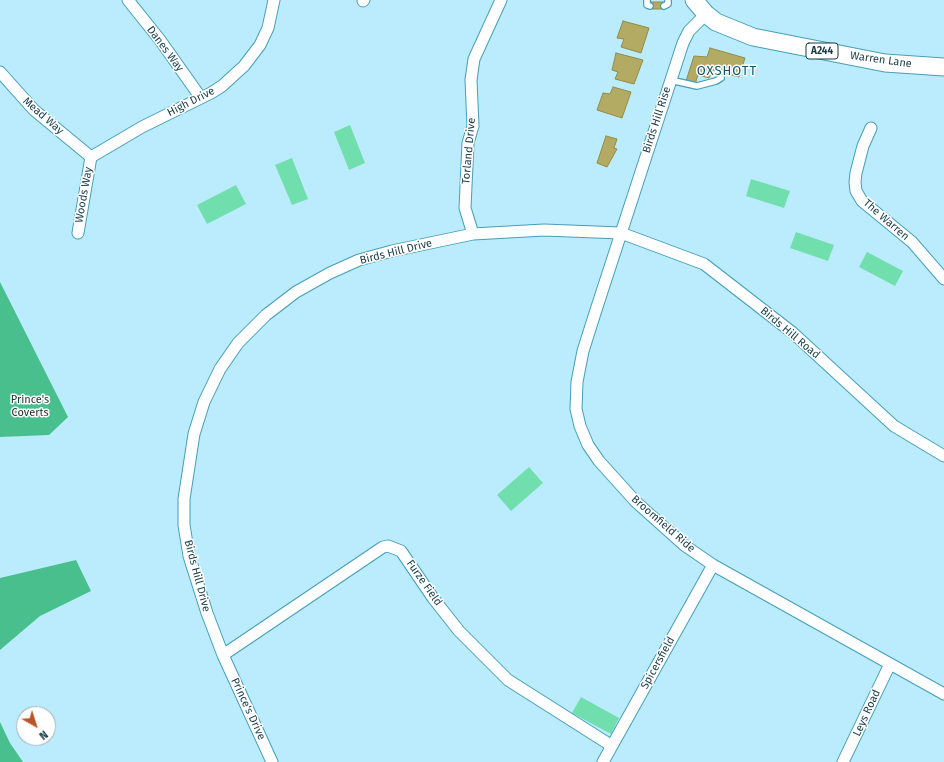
<!DOCTYPE html>
<style>
body{margin:0}
#map{position:relative;width:944px;height:762px;overflow:hidden;background:#bbecfe;font-family:"Fira Sans",sans-serif}
canvas{display:block}
.north{position:absolute;left:16px;top:706px;width:40px;height:40px;box-sizing:border-box;background:#fff;border:1px solid #a2b1b6;border-radius:50%;rotate:141deg;font-size:11px;font-weight:700;line-height:16px;text-align:center;color:#173b48}
.north::after{content:'';display:block;margin:auto;width:14px;height:18px;background:#ba5427;clip-path:polygon(50% 0,100% 100%,50% 72%,0 100%)}
</style>
<div id="map">
<canvas width="944" height="762"></canvas>
<div class="north">N</div>
</div>
<script>
const ctx = document.querySelector('canvas').getContext('2d');
ctx.lineJoin = 'round';
function fill(path, color) {
  ctx.fillStyle = color;
  ctx.fill(path, 'evenodd');
}
function poly(rows) {
  const path = new Path2D();
  for (const r of rows) {
    path.moveTo(r[0], r[1]);
    for (let i = 2; i < r.length; i += 2) path.lineTo(r[i], r[i + 1]);
  }
  return path;
}
function strokePath(path, color, width, dash) {
  ctx.strokeStyle = color;
  ctx.lineWidth = width;
  ctx.lineCap = dash ? 'butt' : 'round';
  ctx.setLineDash(dash || []);
  ctx.stroke(path);
}
function label(font, color, halo, rows, align = 'center') {
  ctx.font = font + ' "Fira Sans",sans-serif';
  ctx.lineWidth = 3;
  ctx.setLineDash([]);
  ctx.textBaseline = 'middle';
  ctx.strokeStyle = halo;
  ctx.fillStyle = color;
  for (const [text, x, y, turn = 0] of rows) {
    ctx.save();
    ctx.translate(x, y);
    ctx.rotate((+turn || 0) * Math.PI / 180);
    ctx.textAlign = isNaN(turn) ? turn : align;
    if (halo) ctx.strokeText(text, 0, 0);
    ctx.fillText(text, 0, 0);
    ctx.restore();
  }
}
const green = poly([
 [350,125,365,163,349,170,334,132],
 [292,158,308,199,292,205,275,165],
 [751,179,790,191,784,208,746,196],
 [236,185,246,204,207,224,197,205],
 [796,232,834,245,828,261,790,248],
 [867,252,903,271,895,286,859,267],
 [529,467,543,483,511,511,497,495],
 [581,697,619,718,611,734,572,713]
]);
const forest = poly([
 [0,282,68,417,49,435,0,437],
 [76,560,91,591,40,616,0,650,0,578],
 [0,722,10,743,23,762,0,762]
]);
const building = poly([
 [650,2,664,2,664,9,650,9,650,2],
 [623,21,649,28,641,53,621,47,624,39,617,38,623,21],
 [710,48,745,58,739,77,713,70,709,78,698,75,695,84,686,81,694,56,707,57,710,48],
 [616,53,643,60,634,84,615,79,618,72,612,70,616,53],
 [613,87,631,92,622,118,597,110,603,93,610,94,613,87],
 [606,136,617,139,614,148,617,149,607,167,597,163,606,136]
]);
const lane = poly([
 [647,0,647,5,650,6],
 [664,6,668,4,668,0],
 [670,80,697,86,716,81,721,78]
]);
const street = poly([
 [128,0,160,40,201,98],
 [363,1,364,0],
 [706,14,689,31,683,43,596,310,583,351,577,382,576,409,580,426,588,445,599,461,636,502,684,545,713,565,944,694],
 [0,72,34,110,91,157],
 [871,128,863,146,856,173,855,182,856,191,862,201,912,242,944,279],
 [91,157,142,127,211,93,222,86,244,66,260,45,268,28,274,0],
 [78,233,91,157],
 [473,234,465,208,468,143,473,126,471,80,474,59,501,0],
 [223,655,383,547,388,546,401,551,433,598,459,631,508,680,612,746],
 [272,762,223,655,207,613,189,556,184,525,184,499,194,434,204,402,220,369,238,343,266,315,296,292,330,273,359,260,392,251,473,234,544,230,621,233,704,264,793,333,894,426,944,456],
 [603,762,713,565],
 [843,762,890,664]
]);
const primary = poly([
 [694,0,706,14,716,22,753,37,885,63,944,67]
]);
const shields = [
 [822,51,32]
];
const shieldNames = [
 ["A244",822,51]
];
const streetNames = [
 ["Danes Way",165,49,53],
 ["Warren Lane",881,60,8],
 ["High Drive",191,102,-27],
 ["Mead Way",43,116,41],
 ["Birds Hill Rise",657,120,-72],
 ["Torland Drive",469,151,-85],
 ["Woods Way",84,195,-80],
 ["The Warren",886,220,41],
 ["Birds Hill Drive",396,252,-14],
 ["Birds Hill Road",790,333,40],
 ["Broomfield Ride",663,524,41],
 ["Birds Hill Drive",197,576,75],
 ["Furze Field",424,583,55],
 ["Spicersfield",658,663,-61],
 ["Prince's Drive",248,709,65],
 ["Leys Road",867,713,-65]
];
const parkNames = [
 ["Prince's",30,400],
 ["Coverts",30,413]
];
const quarterNames = [
 ["OXSHOTT",727,71]
];
fill(green, '#71dfad');
fill(forest, '#4abf8e');
fill(building, '#b3aa63');
strokePath(building, '#948b44', 1);
strokePath(lane, '#459eba', 8);
strokePath(street, '#459eba', 13);
strokePath(primary, '#459eba', 19);
strokePath(lane, '#fff', 5.5);
strokePath(street, '#fff', 11);
strokePath(primary, '#fff', 17);
for (const [x, y, w] of shields) {
  const box = new Path2D();
  box.roundRect(x - w / 2, y - 8, w, 16, 3);
  ctx.fillStyle = '#fff';
  ctx.fill(box);
  strokePath(box, '#173b48', 1);
}
label('bold 10px', '#173b48', null, shieldNames);
label('11px', '#173b48', '#fff', streetNames);
label('11px', '#183125', '#fff', parkNames);
ctx.letterSpacing = '1px';
label('13px', '#0a566b', '#fff', quarterNames);
ctx.letterSpacing = '0px';
</script>
